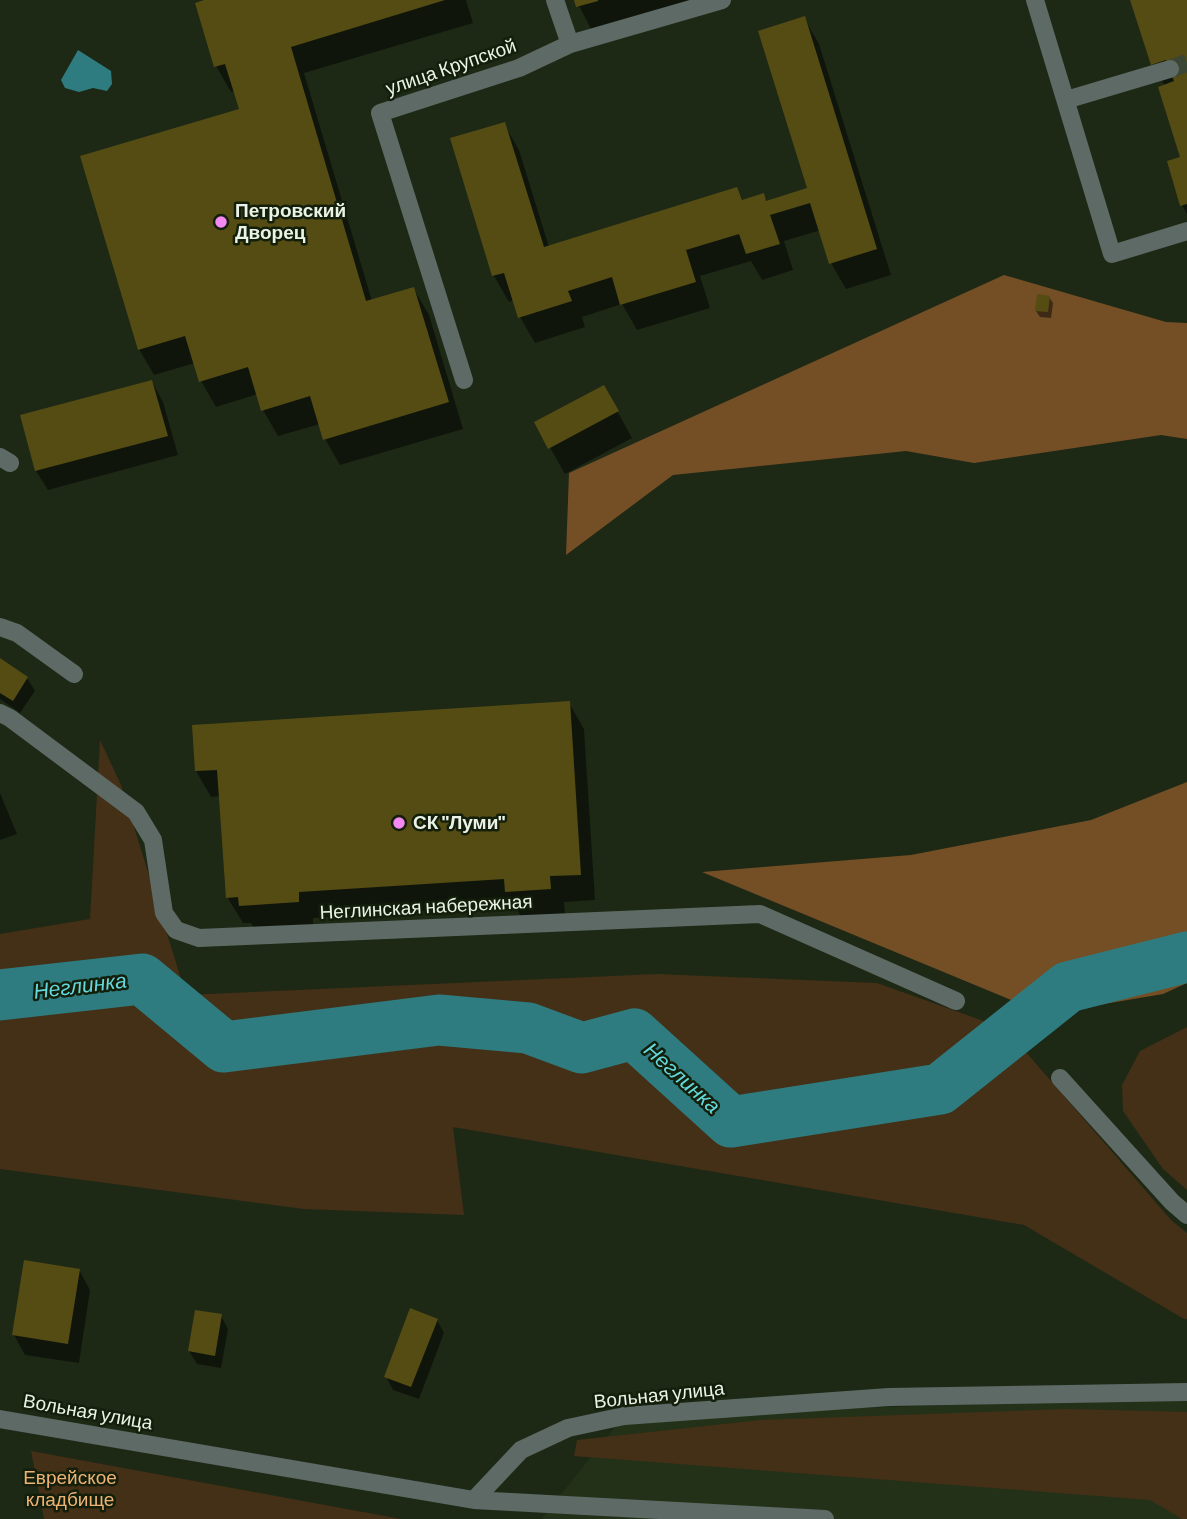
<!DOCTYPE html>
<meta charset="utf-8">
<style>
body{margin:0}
canvas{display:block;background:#1d2815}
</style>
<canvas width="1187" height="1519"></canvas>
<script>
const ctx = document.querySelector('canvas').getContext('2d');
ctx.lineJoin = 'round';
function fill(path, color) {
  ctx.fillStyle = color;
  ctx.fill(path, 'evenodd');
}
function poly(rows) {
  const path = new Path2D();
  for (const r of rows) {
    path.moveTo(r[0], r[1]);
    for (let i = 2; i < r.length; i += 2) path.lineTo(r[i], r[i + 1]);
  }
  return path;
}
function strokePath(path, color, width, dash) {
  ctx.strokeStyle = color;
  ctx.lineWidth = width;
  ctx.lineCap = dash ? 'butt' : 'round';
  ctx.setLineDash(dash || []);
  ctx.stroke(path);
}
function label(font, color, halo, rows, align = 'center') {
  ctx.font = font + ' Barlow,sans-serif';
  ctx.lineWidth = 5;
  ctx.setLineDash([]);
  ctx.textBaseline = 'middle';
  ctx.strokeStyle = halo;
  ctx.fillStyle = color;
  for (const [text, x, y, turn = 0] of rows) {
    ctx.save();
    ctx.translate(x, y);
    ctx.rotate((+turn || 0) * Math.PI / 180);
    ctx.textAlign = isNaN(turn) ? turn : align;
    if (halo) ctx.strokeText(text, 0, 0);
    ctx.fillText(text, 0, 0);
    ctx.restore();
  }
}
const built = poly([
 [1187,1397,1187,1519,541,1519,624,1416]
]);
const green = poly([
 [100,740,121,785,186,995,657,974,877,983,1006,1029,1171,1220,1187,1233,1187,1319,1184,1319,1024,1225,453,1127,464,1215,304,1209,0,1169,0,934,90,919],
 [1187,1027,1187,1190,1163,1169,1123,1111,1122,1085,1140,1051],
 [1067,1409,1187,1412,1187,1519,1182,1519,1150,1500,574,1456,577,1440,760,1420],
 [31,1451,401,1519,44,1519]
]);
const forest = poly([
 [1004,275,1166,322,1187,323,1187,439,1161,435,974,463,906,451,673,475,566,555,569,473],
 [1187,782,1187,983,1163,994,1045,1014,702,872,911,855,1091,820]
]);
const water = poly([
 [78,50,111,71,112,84,107,91,93,88,79,92,65,88,61,80]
]);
const shadow = poly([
 [210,0,466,0,473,23,304,73,372,301,414,289,429,315,463,429,340,465,325,439,320,424,278,436,263,410,258,394,216,407,201,381,195,363,154,375,139,349,241,110,235,91,231,92,216,66],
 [576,0,692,0,593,33],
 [1132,0,1187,0,1187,214,1182,205,1182,158,1165,86,1152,64],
 [804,18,819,44,891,275,846,289,831,263,821,230,784,241,793,270,762,280,751,261,700,276,710,308,637,330,622,304,582,317,585,327,535,343,520,317,514,300,509,302,494,276,452,140,504,124,519,150,549,247,736,189,743,201,763,195,767,202,809,189],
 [1049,297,1053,303,1051,318,1040,317,1036,311],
 [152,382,163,402,178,455,48,490,36,471],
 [604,387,632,438,565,474,536,423],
 [0,660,27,678,35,691,20,713,0,699],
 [569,703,584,729,595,900,564,902,565,915,522,918,514,905,313,918,313,928,256,932,251,923,243,923,227,897,221,796,211,797,196,771],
 [0,793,17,834,0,840],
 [79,1270,90,1290,79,1363,25,1355,14,1335],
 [221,1316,228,1329,221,1368,197,1364,189,1351],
 [437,1320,444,1333,419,1399,393,1390,386,1376]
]);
const river = poly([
 [0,995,142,979,224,1047,439,1020,528,1028,582,1048,634,1034,731,1122,940,1089,1068,987,1187,957]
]);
const building = poly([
 [204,0,445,0,291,47,366,301,414,287,449,402,323,440,310,396,261,411,248,367,199,382,185,336,138,350,80,156,239,109,225,64,214,67,195,3],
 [574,0,598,0,598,1,576,7],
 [1130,0,1187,0,1187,204,1180,206,1167,161,1180,157,1158,87,1174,81,1166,60,1151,65],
 [805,16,877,249,829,264,810,203,770,215,780,244,746,254,739,234,686,250,696,282,620,305,612,277,568,291,572,301,518,318,504,273,492,276,450,138,505,122,544,247,737,187,742,200,764,193,766,201,807,188,758,31],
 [1037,294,1050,296,1048,312,1035,311],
 [152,380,168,436,35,471,20,415],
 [604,385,619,411,548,449,534,422],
 [0,658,28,677,13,701,0,693],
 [570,701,581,875,550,876,551,889,505,892,504,879,299,892,299,902,239,906,238,897,226,898,217,770,195,771,192,725],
 [24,1260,80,1269,68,1344,12,1335],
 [410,1308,438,1319,411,1387,384,1377],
 [195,1310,222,1314,215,1356,188,1351]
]);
const minorTunnel = poly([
 [1170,69,1187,63]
]);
const minor = poly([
 [555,0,570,44],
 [1035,0,1112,254,1187,231],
 [1066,100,1170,69],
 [464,380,380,113,519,68,570,44,722,0],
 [0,457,10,463],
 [0,627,17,633,74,674],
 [0,713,10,718,136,812,153,840,164,913,176,930,199,938,760,914,956,1001],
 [1060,1078,1172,1202,1187,1215],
 [0,1419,474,1500,825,1519],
 [474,1500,521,1450,568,1428,624,1416,889,1397,1187,1392]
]);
const markers = [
 [221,222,7,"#f489f1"],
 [399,823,7,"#f489f1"]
];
const streetNames = [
 ["улица Крупской",451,67,-19],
 ["Неглинская набережная",426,907,-3],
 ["Вольная улица",659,1395,-6],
 ["Вольная улица",88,1412,10]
];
const poiNames = [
 ["Петровский",235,211],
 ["Дворец",235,233],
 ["СК \"Луми\"",413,823]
];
const parkNames = [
 ["Еврейское",70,1478],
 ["кладбище",70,1500]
];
const waterNames = [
 ["Неглинка",80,986,-7],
 ["Неглинка",682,1078,42]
];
fill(built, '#233118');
fill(green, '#442f17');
fill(forest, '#744f26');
fill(water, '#2e7c7f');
fill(shadow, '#0007');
strokePath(river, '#2e7c7f', 51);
fill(building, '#554c13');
strokePath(minorTunnel, '#3c4634', 18, [18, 9]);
strokePath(minor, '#5e6a65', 18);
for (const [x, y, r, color] of markers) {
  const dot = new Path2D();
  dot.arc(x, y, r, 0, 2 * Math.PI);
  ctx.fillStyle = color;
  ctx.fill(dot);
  strokePath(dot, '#131e0b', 2.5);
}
label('19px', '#ebf3e6', '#131e0b', streetNames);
label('bold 19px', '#ebf3e6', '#131e0b', poiNames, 'left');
label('19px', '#eeb374', '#131e0b', parkNames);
label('italic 21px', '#64d9dd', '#131e0b', waterNames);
</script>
